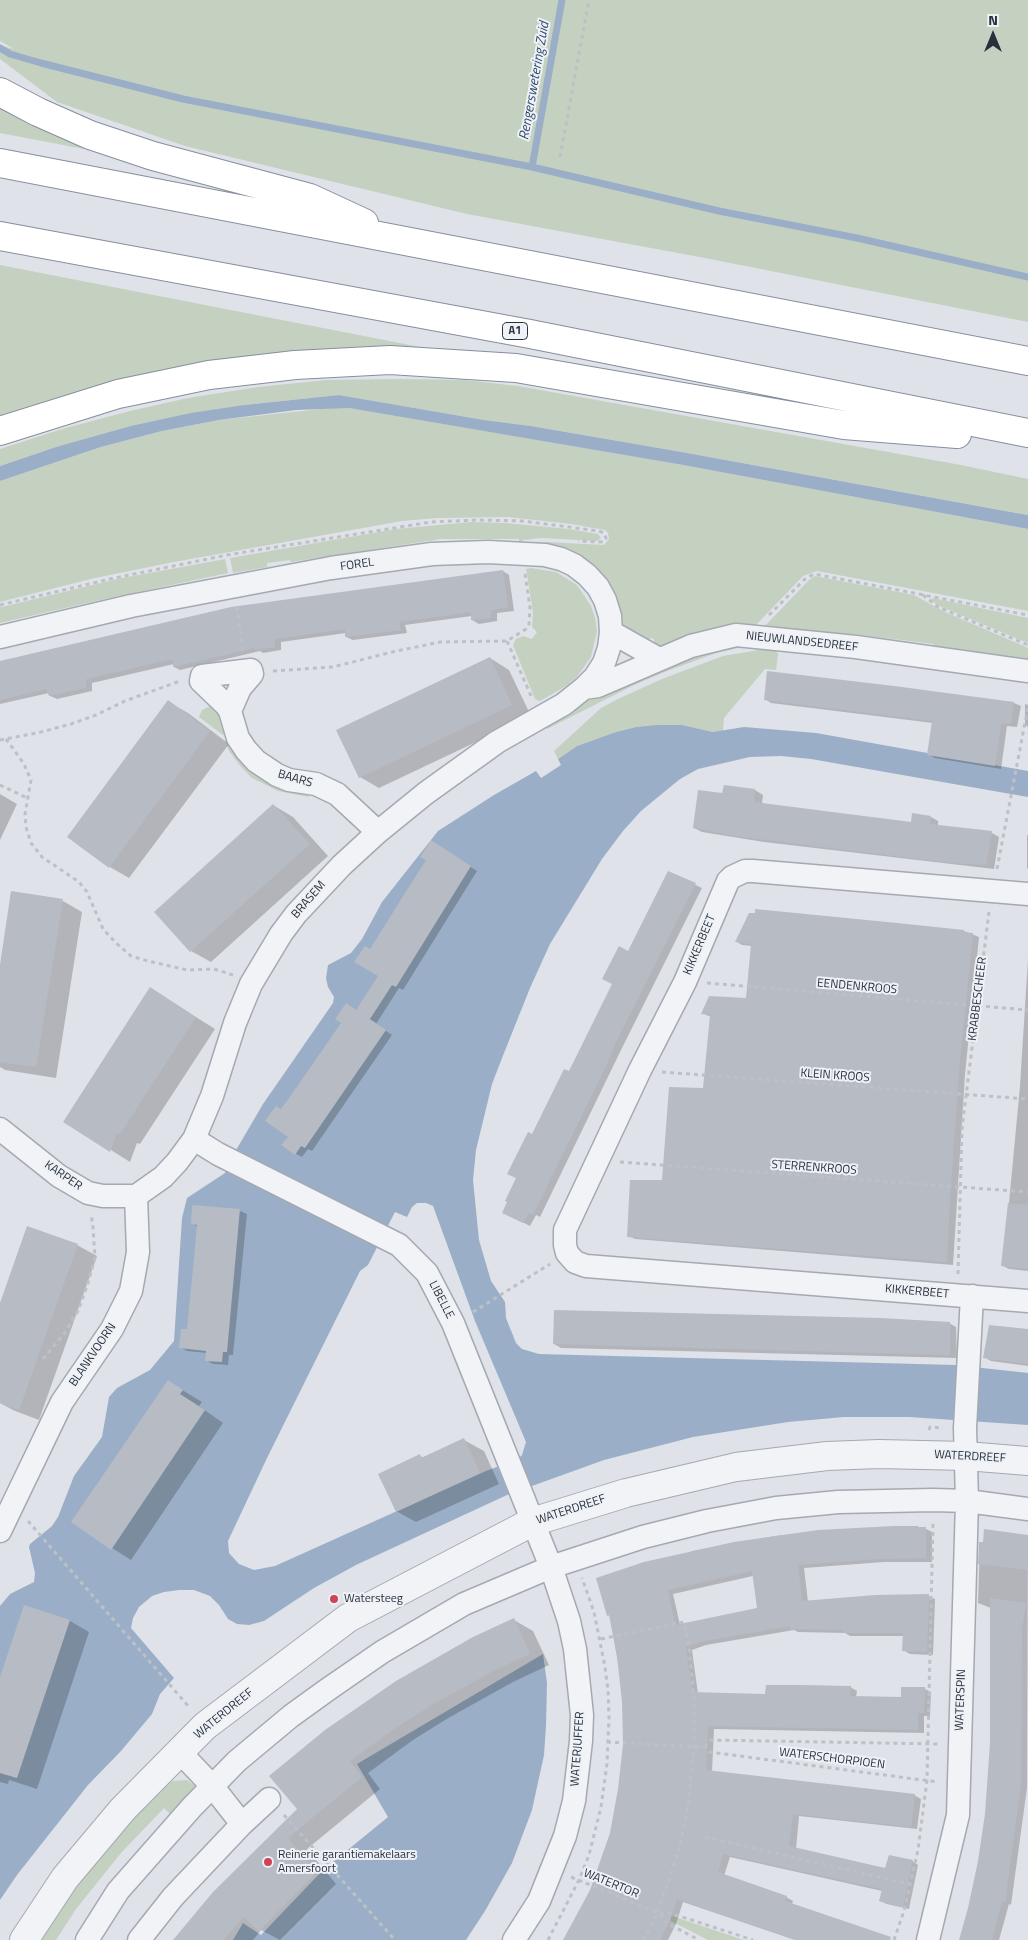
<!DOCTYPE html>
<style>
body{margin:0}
#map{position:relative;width:1028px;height:1940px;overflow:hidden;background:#dfe2e8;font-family:"Titillium Web",sans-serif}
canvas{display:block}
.north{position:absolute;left:968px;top:10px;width:50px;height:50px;-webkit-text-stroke:4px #eef1f5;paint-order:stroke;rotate:0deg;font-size:14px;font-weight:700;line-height:20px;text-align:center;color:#28303e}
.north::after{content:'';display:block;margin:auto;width:18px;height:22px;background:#28303e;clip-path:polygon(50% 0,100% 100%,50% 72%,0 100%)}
</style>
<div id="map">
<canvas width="1028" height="1940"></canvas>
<div class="north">N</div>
</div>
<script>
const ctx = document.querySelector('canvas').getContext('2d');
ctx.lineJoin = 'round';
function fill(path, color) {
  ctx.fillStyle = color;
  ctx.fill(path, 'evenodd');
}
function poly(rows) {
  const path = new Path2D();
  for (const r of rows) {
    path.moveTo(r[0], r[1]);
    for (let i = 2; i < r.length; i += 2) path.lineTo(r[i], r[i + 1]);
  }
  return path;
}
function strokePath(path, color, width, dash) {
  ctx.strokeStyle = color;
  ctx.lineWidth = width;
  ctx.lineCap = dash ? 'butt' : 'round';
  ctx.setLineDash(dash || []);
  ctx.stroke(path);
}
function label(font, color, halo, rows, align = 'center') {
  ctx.font = font + ' "Titillium Web",sans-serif';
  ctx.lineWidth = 4;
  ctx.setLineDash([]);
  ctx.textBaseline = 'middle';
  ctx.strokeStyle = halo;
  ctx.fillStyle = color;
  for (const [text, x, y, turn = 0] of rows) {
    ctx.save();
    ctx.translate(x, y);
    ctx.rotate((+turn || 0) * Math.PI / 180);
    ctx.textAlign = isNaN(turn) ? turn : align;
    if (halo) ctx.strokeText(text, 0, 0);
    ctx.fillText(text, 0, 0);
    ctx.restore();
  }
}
const green = poly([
 [0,0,1028,0,1028,322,705,258,467,214,185,146,57,102,0,59,0,45,14,49,0,41],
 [0,101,84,149,0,133],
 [0,265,451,353,352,354,0,425],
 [400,379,464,380,518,386,961,465,1028,479,1028,515,676,451,531,426,484,420,339,395,244,405,56,447,0,466,0,449,62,429,130,411,188,398,258,387,326,380],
 [330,408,349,408,374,412,683,465,1028,529,1028,611,817,571,803,576,754,627,666,650,656,646,653,638,645,640,624,629,619,622,614,603,528,543,547,542,604,545,609,539,608,533,605,530,571,524,508,517,437,518,402,521,174,562,95,578,0,602,0,481,101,447,162,431,219,420],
 [471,522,505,523,569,529,598,534,601,538,597,541,541,538,523,540,519,545,519,539,441,539,291,562,290,560,267,563,267,567,233,573,230,558,396,529],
 [225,559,228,573,100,600,0,623,0,607,2,607,117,579],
 [531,568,556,572,577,585,591,606,595,618,597,631,591,657,576,678,566,686,540,701,535,699,513,645,516,639,523,636,532,639,537,632,532,627,533,612,526,569],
 [815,576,914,595,945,612,1026,647,1028,649,1028,663,938,651,933,644,853,634,845,639,763,628,810,579],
 [933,598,1028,618,1028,643,937,605,931,600],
 [718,644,746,646,716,653,662,673,634,685,547,729,544,723,631,678],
 [771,648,774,649,778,654,776,670,765,669,724,718,723,731,713,732,682,725,636,727,616,732,577,746,558,759,554,751,601,708,620,698,662,679,723,656],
 [212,705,215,705,229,733,223,735,199,717,202,710],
 [231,738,308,793,309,797,278,791,252,778,242,768,229,751,225,741],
 [187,1780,195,1786,196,1795,175,1819,164,1808,121,1853,76,1909,56,1940,34,1940,73,1884,162,1787,173,1781],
 [672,1916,744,1940,708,1940,669,1920,668,1918]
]);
const water = poly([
 [339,395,484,420,531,426,676,451,1022,514,1028,515,1028,529,683,465,349,408,296,410,219,420,162,431,101,447,0,481,0,466,56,447,131,426,191,413,244,405],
 [658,725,682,725,713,732,744,727,816,733,1028,771,1028,797,811,759,781,756,750,757,698,769,680,779,641,811,623,831,602,859,550,944,530,988,504,1053,492,1084,476,1150,473,1180,479,1240,491,1281,505,1302,506,1318,516,1343,522,1349,539,1354,955,1365,1028,1373,1028,1425,909,1417,844,1417,788,1422,693,1437,604,1460,507,1495,356,1565,314,1588,264,1621,249,1625,237,1624,228,1619,219,1605,210,1596,194,1590,179,1590,164,1592,152,1596,139,1607,133,1618,131,1628,174,1678,160,1694,152,1714,121,1751,88,1785,17,1875,0,1900,0,1606,10,1594,34,1582,35,1573,29,1547,30,1544,52,1526,58,1517,74,1476,102,1437,109,1397,117,1388,150,1370,174,1341,182,1218,187,1198,225,1173,232,1157,263,1104,333,1003,334,997,328,987,326,978,328,965,351,953,362,939,382,902,438,831,494,795,536,771,541,778,561,765,558,759,577,746,616,732,636,727],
 [417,1203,426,1203,433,1206,475,1321,526,1442,522,1455,518,1459,486,1471,275,1566,254,1570,239,1564,229,1553,228,1541,267,1458,360,1271,368,1265,395,1212,407,1217,412,1207],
 [543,1654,547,1683,546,1726,544,1755,532,1810,512,1863,485,1911,466,1940,233,1940,243,1923,261,1935,322,1871,388,1817,357,1764]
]);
const shadow = poly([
 [503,571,509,575,514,611,497,613,497,621,479,624,472,620,472,616,405,625,407,633,353,640,346,637,346,633,281,642,281,650,263,653,260,651,180,670,174,667,174,664,92,683,92,691,57,699,50,696,49,693,0,704,0,662],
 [490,658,509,670,531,716,379,788,360,777],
 [768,672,1014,703,1021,706,1017,727,1007,726,1001,769,935,758,928,754,933,723,771,703,765,699],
 [168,702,188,713,229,744,129,878,110,867,69,837],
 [1025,704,1028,705,1028,727,1025,725],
 [755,790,763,795,762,804,912,823,931,817,938,821,938,826,992,833,999,837,994,869,764,842,702,832,694,828,723,794],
 [0,794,17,804,0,840],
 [273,805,293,817,328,856,211,962,191,951],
 [1027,835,1028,835,1028,869,1027,868],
 [438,846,477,871,403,990,399,988,376,1024,392,1035,312,1151,308,1149,302,1157,296,1154,282,1110,357,1011,379,976,371,950],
 [668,872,702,888,622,1048,540,1217,536,1215,530,1226,510,1216,517,1178,533,1136,569,1073],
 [63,901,82,912,56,1078,5,1070,0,1067,0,969],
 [964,931,979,937,965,1074,953,1265,635,1239,629,1236,663,1181,704,1089,711,1017,702,1013,747,999,752,946,742,945,737,942],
 [1028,959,1028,1271,1009,1269,1003,1266,1020,1086],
 [151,989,215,1029,140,1144,137,1143,130,1162,65,1121],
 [194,1206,240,1211,247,1214,233,1355,229,1355,228,1365,213,1364,206,1360,207,1353,187,1351,180,1347,188,1331,198,1227,192,1223],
 [77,1245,97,1256,39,1420,15,1411,0,1403,0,1307],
 [949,1323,956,1327,957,1358,561,1348,554,1344],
 [1028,1330,1028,1366,991,1361,984,1357],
 [169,1382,202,1402,199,1406,223,1423,131,1560,112,1548],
 [464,1440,484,1451,499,1484,416,1522,396,1511,420,1456,424,1458],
 [847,1529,926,1529,932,1532,932,1562,884,1562,804,1568,808,1602,928,1596,935,1599,933,1655,910,1654,903,1650,904,1636,850,1636,845,1633,798,1632,794,1630,706,1645,692,1650,698,1694,767,1695,850,1687,857,1691,856,1697,902,1698,925,1689,931,1692,930,1716,924,1716,924,1733,714,1729,712,1772,914,1795,921,1799,917,1829,799,1816,796,1849,886,1869,912,1861,918,1865,909,1909,887,1904,880,1901,882,1891,730,1857,724,1876,786,1897,793,1901,792,1904,891,1940,795,1940,683,1902,676,1924,668,1940,565,1940,591,1890,611,1833,617,1802,624,1744,622,1686,610,1616,608,1615,692,1551,775,1536],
 [753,1576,759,1609,680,1625,673,1594],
 [1028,1537,1027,1788,1011,1905,1009,1904,999,1940,960,1940,970,1908,980,1861,989,1790,992,1719,991,1608,978,1603,980,1543],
 [25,1606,70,1621,89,1632,37,1789,9,1780,8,1784,0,1782,0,1683],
 [514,1620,533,1631,549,1665,513,1682,450,1717,413,1740,368,1773,380,1789,307,1849,336,1884,280,1940,261,1930,253,1940,175,1940,299,1809,271,1776]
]);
const stream = poly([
 [0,48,10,54,41,63,183,99,532,167,719,211,857,238,1028,277],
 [532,167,562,0]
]);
const building = poly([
 [503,570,508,607,491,610,491,618,471,620,471,612,399,622,401,630,345,637,345,629,275,639,275,647,255,650,255,648,173,667,173,659,86,679,86,688,49,696,46,689,0,700,0,661,231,607],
 [490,657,512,705,359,778,336,730],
 [767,671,894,686,1014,702,1011,724,1001,723,995,766,927,755,932,721,764,700],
 [168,700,210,731,109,868,67,837],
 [724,785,755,789,754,802,911,822,912,813,931,816,930,824,992,831,986,865,951,863,735,836,693,828,698,790,722,793],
 [273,804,310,844,190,952,154,912],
 [431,840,471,866,396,987,392,985,370,1019,386,1030,305,1148,301,1146,295,1155,281,1145,288,1137,265,1121,276,1106,281,1109,301,1081,341,1023,335,1019,346,1003,356,1010,378,976,354,962,365,946,370,949,417,874,426,860,420,857],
 [668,871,696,883,615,1044,606,1066,533,1215,529,1213,523,1223,502,1213,507,1202,505,1201,516,1178,507,1174,528,1132,532,1134,564,1069,569,1071,612,984,602,979,619,946,628,951],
 [11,891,63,899,36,1067,0,1062,0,965],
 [755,909,897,923,964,930,964,932,973,933,959,1070,950,1198,947,1262,627,1237,630,1180,662,1180,669,1087,703,1088,710,1015,701,1014,709,996,746,998,751,944,735,942,749,913,755,913],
 [150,987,196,1017,120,1134,117,1133,110,1152,63,1122],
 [1008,1203,1028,1205,1028,1269,1001,1266],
 [192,1205,240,1209,227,1352,223,1352,222,1362,205,1361,206,1351,179,1348,181,1329,187,1329,194,1259,197,1225,191,1224],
 [27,1226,78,1244,19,1410,0,1403,0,1303],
 [555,1310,881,1318,950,1322,950,1355,553,1344,554,1311],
 [989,1325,1028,1329,1028,1364,983,1358],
 [168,1380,183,1390,180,1394,205,1410,111,1550,71,1522],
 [464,1438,480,1473,396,1512,378,1474,420,1454,421,1458],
 [894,1526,918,1526,918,1527,926,1527,926,1558,877,1559,798,1565,802,1601,875,1595,929,1594,927,1652,902,1651,903,1633,843,1633,843,1630,790,1629,790,1626,699,1642,686,1647,692,1692,765,1694,766,1685,800,1685,851,1686,850,1696,901,1697,901,1687,925,1687,924,1713,918,1713,918,1730,708,1726,706,1770,915,1794,911,1827,793,1814,789,1846,885,1868,889,1855,913,1860,903,1907,879,1901,882,1889,723,1854,718,1872,787,1896,785,1901,891,1937,890,1940,797,1940,677,1899,670,1921,660,1940,563,1940,590,1890,610,1833,618,1789,623,1744,622,1702,617,1656,609,1615,607,1616,596,1578,644,1562,734,1542,818,1530],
 [752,1571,757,1608,675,1625,668,1590],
 [984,1529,1028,1535,1028,1570,978,1564,979,1542,983,1542],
 [990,1598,1026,1603,1022,1629,1021,1784,1005,1902,1002,1901,992,1940,959,1940,968,1908,978,1861,985,1814,990,1743],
 [24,1605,70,1620,17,1778,0,1773,0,1677],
 [514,1618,530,1654,493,1671,430,1706,394,1729,350,1761,362,1777,288,1838,317,1872,259,1931,244,1917,223,1940,173,1940,213,1892,297,1809,269,1776,325,1730,396,1681,473,1637]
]);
const path = poly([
 [560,157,589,0],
 [923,595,938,607,1028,645],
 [0,605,110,579,227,555,431,522,478,520,523,521,599,531,604,533,606,538,603,542,578,541],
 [237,607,243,650],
 [769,615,805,579,814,574,1028,615],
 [507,641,532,698],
 [273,671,333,667,392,652,440,642,507,641,526,629,529,624,530,607,525,574],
 [6,739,24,764,31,780,25,814,26,827,31,843,42,857,79,882,87,892,103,929,116,943,131,956,148,961,187,970,214,969,233,975],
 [0,740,37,733,71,724,96,715,125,701,180,681],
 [0,785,27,798],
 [997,869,1028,707],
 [707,983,1028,1010],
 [662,1072,1028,1099],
 [620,1162,1028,1192],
 [958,1274,962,1128,989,912],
 [473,1312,550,1264],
 [43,1359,64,1334,78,1311,87,1286,95,1258,93,1227,91,1214],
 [929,1430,930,1427,943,1428],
 [28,1521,189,1707],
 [601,1639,684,1622,689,1646,694,1699,694,1746,688,1807,678,1854,657,1912,644,1940],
 [607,1742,705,1747,709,1752,938,1782],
 [705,1747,710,1740,939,1744],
 [284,1815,395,1940],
 [705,1837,909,1884],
 [571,1877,661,1914,667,1912,753,1940],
 [661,1914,663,1921,699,1940],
 [548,1940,579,1880,589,1855,601,1807,607,1764,609,1717,608,1690,605,1667,594,1612,582,1578],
 [894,1940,904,1911,918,1850,927,1780,933,1522]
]);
const minor = poly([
 [611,632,659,659],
 [0,637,131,606,331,568,432,554,488,552,545,555,561,559,574,565,587,575,598,587,605,600,610,616,611,632,609,648,604,663,595,677,584,688,564,704,497,742,426,793,378,832,342,865,296,914,281,934,251,984,235,1023,212,1096,194,1139,177,1162,163,1177,136,1196,103,1196,88,1193,59,1176,0,1129],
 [584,688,598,686,691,646,736,635,856,647,1028,671],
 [230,711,240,688,252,674,251,670,202,676,201,681,226,705,230,711,238,738,246,750,256,761,277,775,289,780,316,784,337,794,378,832],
 [1028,894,753,871,745,871,732,877,728,881,685,982,640,1070,565,1230,565,1245,567,1253,575,1262,586,1266,1028,1301],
 [194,1139,218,1154,399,1245,427,1273,453,1323,551,1567,569,1621,575,1649,582,1715,581,1741,574,1801,565,1836,539,1901,514,1940],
 [0,1531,62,1402,112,1329,131,1291,138,1252,136,1196],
 [242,1824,269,1799],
 [87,1940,118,1891,192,1807,237,1761,291,1716,327,1690,382,1652,464,1604,551,1567,643,1537,707,1521,776,1508,838,1502,933,1500,967,1501,1028,1509],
 [139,1940,173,1897,242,1824,213,1787,179,1751],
 [928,1940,958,1815,967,1501,965,1428,972,1296]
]);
const tertiary = poly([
 [24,1940,65,1878,123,1809,205,1726,348,1618,532,1522,626,1493,736,1467,827,1456,879,1454,966,1456,1028,1461]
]);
const motorway = poly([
 [0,92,38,112,90,135,153,156,310,198,364,223],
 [0,163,1028,361],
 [0,236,530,334,1028,433],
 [0,431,118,394,209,375,295,365,390,360,516,368,844,425,957,434]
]);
const markers = [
 [334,1599,5,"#cb4556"],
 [268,1862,5,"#cb4556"]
];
const shields = [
 [515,331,25]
];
const shieldNames = [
 ["A1",515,331]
];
const streetNames = [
 ["FOREL",357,565,-8],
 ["NIEUWLANDSEDREEF",802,642,6],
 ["BAARS",295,779,16],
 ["BRASEM",309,900,-49],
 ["KIKKERBEET",700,945,-67],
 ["EENDENKROOS",857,987,5],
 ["KRABBESCHEER",978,999,-83],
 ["KLEIN KROOS",835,1076,4],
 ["STERRENKROOS",814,1168,4],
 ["KARPER",63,1176,34],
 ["KIKKERBEET",917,1292,5],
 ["LIBELLE",441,1300,63],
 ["BLANKVOORN",93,1355,-56],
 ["WATERDREEF",970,1457,3],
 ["WATERDREEF",571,1510,-18],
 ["WATERSPIN",961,1700,-88],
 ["WATERDREEF",224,1714,-39],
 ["WATERJUFFER",578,1749,-86],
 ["WATERSCHORPIOEN",832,1759,7],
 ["WATERTOR",611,1884,22]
];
const poiNames = [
 ["Watersteeg",344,1599],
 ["Reinerie garantiemakelaars",278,1855],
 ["Amersfoort",278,1869]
];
const waterNames = [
 ["Rengerswetering Zuid",535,81,-80]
];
fill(green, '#c4d1c0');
fill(water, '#9aafc7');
fill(shadow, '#0003');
strokePath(stream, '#9aafc7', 7);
fill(building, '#b6bbc4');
strokePath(minor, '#a4a9b2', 25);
strokePath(tertiary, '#a4a9b2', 30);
strokePath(motorway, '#868f9e', 30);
strokePath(path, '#bdc0c6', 3, [4, 4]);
strokePath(minor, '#f1f3f6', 22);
strokePath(tertiary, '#f1f3f6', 28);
strokePath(motorway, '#fff', 28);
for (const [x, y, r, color] of markers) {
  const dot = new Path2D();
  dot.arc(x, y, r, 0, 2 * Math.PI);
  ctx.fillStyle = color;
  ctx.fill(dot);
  strokePath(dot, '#eef1f5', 2);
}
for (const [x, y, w] of shields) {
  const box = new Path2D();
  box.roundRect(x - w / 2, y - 8.5, w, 17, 4);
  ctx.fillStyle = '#eef1f5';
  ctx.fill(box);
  strokePath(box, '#28303e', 1);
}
label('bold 11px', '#28303e', null, shieldNames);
label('12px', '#28303e', '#eef1f5', streetNames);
label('12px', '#28303e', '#eef1f5', poiNames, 'left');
label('italic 14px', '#334d71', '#eef1f5', waterNames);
</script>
